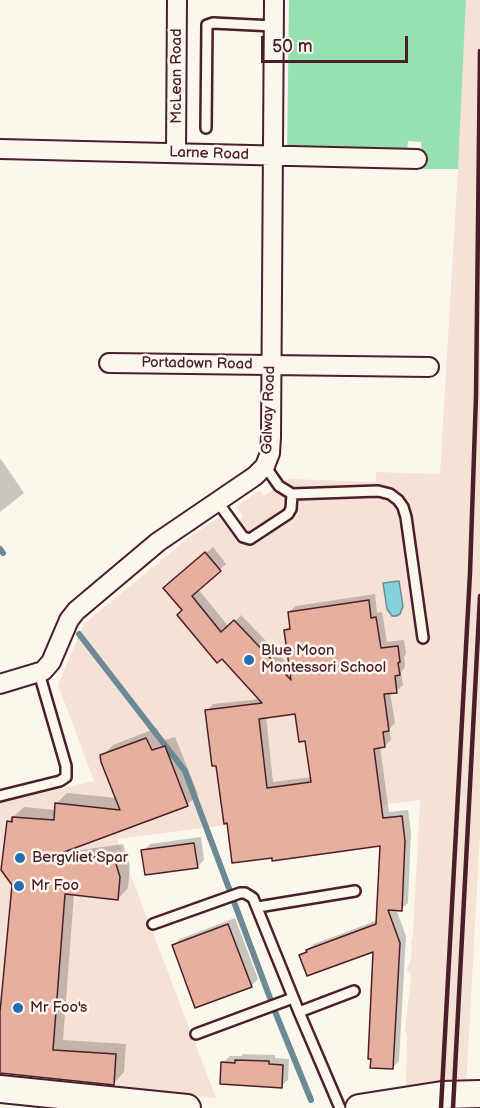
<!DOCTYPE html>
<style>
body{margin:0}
#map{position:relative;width:480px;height:1108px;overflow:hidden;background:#fbf7ec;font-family:"Balsamiq Sans",sans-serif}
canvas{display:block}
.scale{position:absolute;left:261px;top:36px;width:147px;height:27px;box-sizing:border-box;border:3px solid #4a1f2b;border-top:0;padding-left:8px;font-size:18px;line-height:21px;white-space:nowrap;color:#4a1f2b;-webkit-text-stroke:4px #fbf7ec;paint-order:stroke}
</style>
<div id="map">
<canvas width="480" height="1108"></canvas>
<div class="scale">50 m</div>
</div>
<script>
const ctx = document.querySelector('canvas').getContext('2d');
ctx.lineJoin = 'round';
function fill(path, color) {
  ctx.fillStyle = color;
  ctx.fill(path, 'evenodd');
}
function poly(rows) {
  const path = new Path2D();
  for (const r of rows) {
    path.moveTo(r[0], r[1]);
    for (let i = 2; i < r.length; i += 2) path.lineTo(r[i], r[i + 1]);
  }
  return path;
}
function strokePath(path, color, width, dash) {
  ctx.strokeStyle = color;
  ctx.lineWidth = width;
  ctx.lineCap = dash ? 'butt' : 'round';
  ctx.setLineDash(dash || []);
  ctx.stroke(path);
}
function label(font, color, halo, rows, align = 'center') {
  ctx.font = font + ' "Balsamiq Sans",sans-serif';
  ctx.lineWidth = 5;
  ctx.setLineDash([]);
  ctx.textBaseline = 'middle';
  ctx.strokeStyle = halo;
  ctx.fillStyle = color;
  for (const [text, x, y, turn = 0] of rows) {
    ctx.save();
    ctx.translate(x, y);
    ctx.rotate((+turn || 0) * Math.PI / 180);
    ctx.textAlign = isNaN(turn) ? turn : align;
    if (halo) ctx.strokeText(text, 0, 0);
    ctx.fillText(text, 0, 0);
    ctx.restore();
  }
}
const built = poly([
 [466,0,480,0,480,832,465,1108,402,1108,406,1087,407,1035,405,1030,411,976,407,969,411,960,412,947,411,943,413,935,420,800,117,839,216,1098,0,1075,0,803,94,781,58,685,84,624,187,539,219,517,231,532,243,516,236,507,260,490,264,496,288,479,376,482,376,472,440,474,458,169]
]);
const green = poly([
 [289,0,466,0,458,169,423,169,421,142,408,141,407,154,287,154]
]);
const water = poly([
 [399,581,403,606,400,614,396,616,392,616,387,609,383,583,399,581]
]);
const shadow = poly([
 [0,458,24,493,0,512],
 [213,547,226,564,198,589,229,627,241,615,291,667,285,630,291,625,289,612,296,606,375,594,377,613,382,612,387,642,404,640,406,654,404,657,405,667,401,672,403,685,396,691,390,692,395,723,389,729,391,740,384,746,380,747,389,812,408,810,411,832,408,903,401,909,396,909,406,936,399,1061,393,1067,375,950,301,955,314,944,378,920,381,844,228,822,207,711,213,704,260,699,183,610,171,582],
 [296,712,307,739,312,777,273,782,266,716],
 [157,728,162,741,175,737,198,794,187,805,68,849,68,852,123,844,130,866,128,888,118,899,74,894,63,1040,126,1044,124,1072,114,1083,0,1072,0,1027,14,884,8,822,24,807,56,810,56,804,67,793,117,798,102,756,113,745],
 [201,837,204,860,197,867,143,851,150,844],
 [235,918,258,979,251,986,173,946,180,939],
 [243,1054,275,1055,275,1058,289,1059,288,1080,281,1086,223,1063,230,1056,241,1056]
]);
const stream = poly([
 [0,549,3,553],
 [79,634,185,771,276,1014,311,1100]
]);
const building = poly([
 [205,552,221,571,192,596,221,632,234,620,291,680,284,630,290,629,288,612,369,600,371,618,376,617,381,648,398,646,400,662,398,663,400,675,395,676,397,693,384,694,389,731,383,732,385,747,374,749,383,818,402,816,405,841,402,911,388,910,400,943,393,1069,370,1068,371,1059,368,1059,373,952,307,976,299,955,307,952,306,950,376,924,380,846,272,861,272,858,232,863,227,823,224,824,216,766,212,766,205,710,262,703,222,659,217,663,177,615,182,610,163,588,205,552],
 [295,714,299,742,305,741,311,782,267,788,259,719,295,714],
 [146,738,152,750,165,746,188,806,56,855,58,862,113,854,120,877,118,900,65,894,53,1050,116,1054,114,1085,0,1073,0,1012,12,885,1,870,7,821,12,822,12,817,54,820,55,803,120,810,101,762,100,755,146,738],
 [194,843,198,868,145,875,141,850,194,843],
 [228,924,252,987,195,1008,172,945,228,924],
 [235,1060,269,1061,269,1064,283,1065,282,1088,220,1084,221,1062,235,1063,235,1060]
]);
const lane = poly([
 [206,128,207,25,213,23,274,26],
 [265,466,279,486,292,494,378,491,390,494,398,500,403,507,406,517,423,638],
 [217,501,243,537,250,539,288,514,291,509,292,494],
 [0,796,60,781,66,777,66,766,39,673],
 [258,907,355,891],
 [153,924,240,893,245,893,253,898,299,1012,340,1108],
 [299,1012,354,991],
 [196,1034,293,998]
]);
const street = poly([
 [0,149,417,159],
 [176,152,177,0],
 [109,363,429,367],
 [0,684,43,671,51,662,69,620,76,611,158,542,255,476,265,466,270,453,271,437,274,0]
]);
const secondary = poly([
 [0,1089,187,1108],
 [359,1108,442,1095,480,1094]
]);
const rail = poly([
 [441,1108,470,573,476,396,480,51],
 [453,1108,480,596]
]);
const markers = [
 [249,660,6,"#1f6fb2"],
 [20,858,6,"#1f6fb2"],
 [19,886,6,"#1f6fb2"],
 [18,1008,6,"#1f6fb2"]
];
const streetNames = [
 ["McLean Road",177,76,-90],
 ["Larne Road",209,154,2],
 ["Portadown Road",197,364,1],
 ["Galway Road",269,410,-88]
];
const poiNames = [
 ["Blue Moon",261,651],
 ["Montessori School",261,668],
 ["Bergvliet Spar",32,858],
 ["Mr Foo",31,886],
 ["Mr Foo's",30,1008]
];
fill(built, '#f5e1d5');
fill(green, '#97e0af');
fill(water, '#81d2db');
strokePath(water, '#6b8a95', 1.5);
fill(shadow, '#0003');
strokePath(stream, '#6b8a95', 6);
fill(building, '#e7af9e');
strokePath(building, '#4a1f2b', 1.5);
strokePath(lane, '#4a1f2b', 14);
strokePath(street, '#4a1f2b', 22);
strokePath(secondary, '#4a1f2b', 30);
strokePath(lane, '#fbf7ec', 9);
strokePath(street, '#fbf7ec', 18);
strokePath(secondary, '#fbf7ec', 26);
strokePath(rail, '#4a1f2b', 4.5);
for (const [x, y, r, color] of markers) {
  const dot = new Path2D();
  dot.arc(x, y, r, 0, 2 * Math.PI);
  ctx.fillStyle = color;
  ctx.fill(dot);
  strokePath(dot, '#fbf7ec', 2);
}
label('15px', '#4a1f2b', '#fbf7ec', streetNames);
label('15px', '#4a1f2b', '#fbf7ec', poiNames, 'left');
</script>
